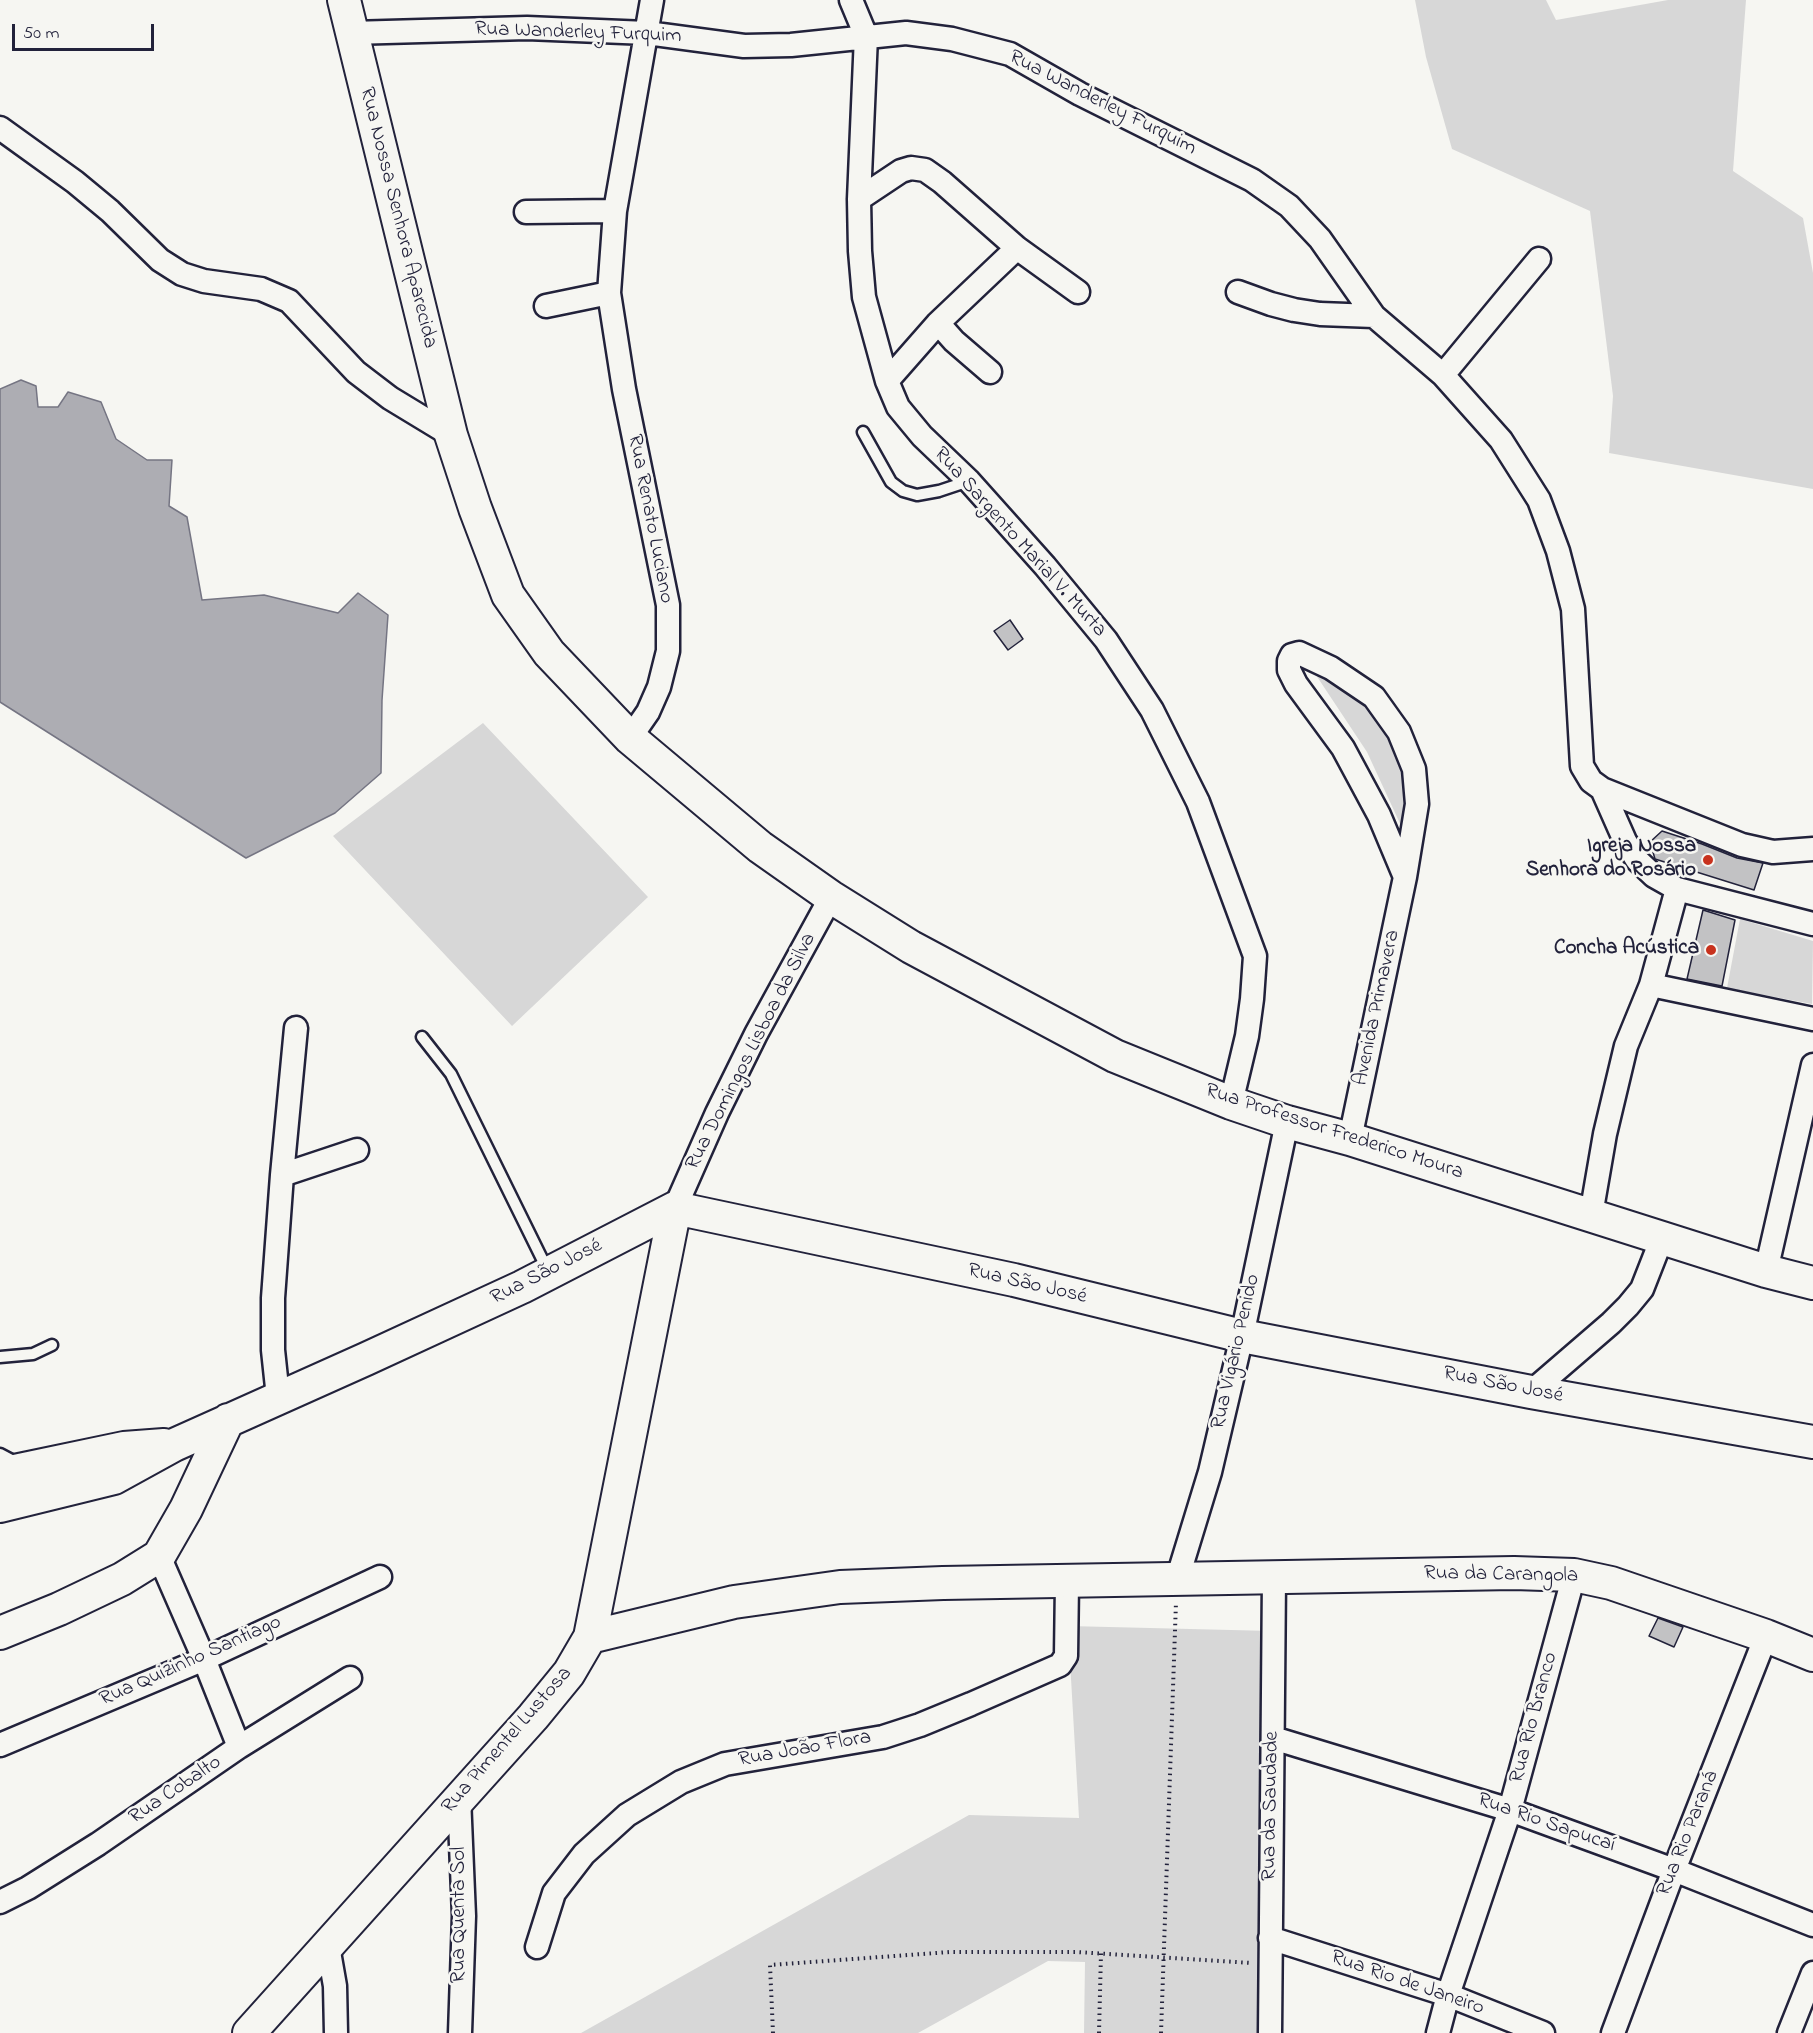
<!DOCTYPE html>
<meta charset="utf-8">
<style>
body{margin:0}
#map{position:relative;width:1813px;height:2033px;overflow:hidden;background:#f6f6f2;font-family:"Indie Flower",sans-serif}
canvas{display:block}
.scale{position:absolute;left:12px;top:24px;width:142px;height:27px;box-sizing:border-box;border:3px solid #22223b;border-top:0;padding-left:8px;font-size:18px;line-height:21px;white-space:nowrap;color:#22223b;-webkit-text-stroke:4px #f6f6f2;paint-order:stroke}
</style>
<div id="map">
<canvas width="1813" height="2033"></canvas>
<div class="scale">50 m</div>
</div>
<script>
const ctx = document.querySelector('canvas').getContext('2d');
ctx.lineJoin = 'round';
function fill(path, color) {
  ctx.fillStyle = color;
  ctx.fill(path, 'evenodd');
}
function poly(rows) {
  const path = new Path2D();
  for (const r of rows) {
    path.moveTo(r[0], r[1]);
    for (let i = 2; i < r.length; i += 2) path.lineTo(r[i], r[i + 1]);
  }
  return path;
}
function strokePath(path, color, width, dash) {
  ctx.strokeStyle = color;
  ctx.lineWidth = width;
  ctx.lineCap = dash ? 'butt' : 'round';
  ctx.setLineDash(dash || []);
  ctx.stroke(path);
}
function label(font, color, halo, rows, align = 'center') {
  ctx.font = font + ' "Indie Flower",sans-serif';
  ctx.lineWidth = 5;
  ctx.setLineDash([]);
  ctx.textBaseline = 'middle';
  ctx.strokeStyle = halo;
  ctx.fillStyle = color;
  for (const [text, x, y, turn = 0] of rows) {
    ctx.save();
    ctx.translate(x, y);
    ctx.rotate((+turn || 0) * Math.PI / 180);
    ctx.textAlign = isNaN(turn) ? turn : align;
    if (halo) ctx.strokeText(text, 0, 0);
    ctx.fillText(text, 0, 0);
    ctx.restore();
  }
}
const green = poly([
 [1415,0,1546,0,1556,20,1668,0,1746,0,1733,171,1803,218,1813,273,1813,489,1609,453,1613,396,1590,211,1452,149,1426,57],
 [1308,663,1368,698,1415,778,1403,830,1367,752],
 [483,723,648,897,512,1026,333,836],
 [1740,919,1813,941,1812,1004,1727,988],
 [1068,1626,1272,1631,1264,2033,1084,2033,1085,1962,1048,1961,918,2033,581,2033,969,1815,1079,1818]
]);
const water = poly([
 [21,380,36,386,38,407,58,407,68,392,101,402,116,439,147,460,172,460,169,506,187,517,202,600,264,595,338,613,358,593,388,615,382,700,381,773,335,813,246,858,0,702,0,389,21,380]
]);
const building = poly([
 [1010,620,1023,639,1008,650,994,631,1010,620],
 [1662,831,1702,844,1737,858,1763,863,1754,890,1655,859,1650,842,1662,831],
 [1703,910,1735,920,1722,986,1687,979,1703,910],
 [1658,1618,1683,1627,1674,1647,1649,1636,1658,1618]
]);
const path = poly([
 [773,2033,770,1965,950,1952,1077,1952,1251,1963],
 [1099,2033,1101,1953],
 [1161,2033,1176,1602]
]);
const lane = poly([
 [863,432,891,482,903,491,917,495,939,491,969,481],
 [422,1037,451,1074,548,1271],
 [0,1357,33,1354,52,1345],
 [0,1454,17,1463]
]);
const street = poly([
 [851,0,866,36,859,199,860,251,864,297,887,381,898,407,922,436,969,481,1045,566,1106,640,1152,710,1198,802,1255,956,1252,999,1247,1036,1231,1103],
 [351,33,527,28,647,33,744,46,791,45,906,33,952,39,1010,54,1080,94,1252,180,1289,206,1320,239,1374,316,1443,375,1501,440,1539,500,1558,551,1573,609,1582,766,1591,781,1602,789,1742,845,1773,852,1813,849],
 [0,128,75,182,110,211,160,260,182,274,204,281,261,289,289,301,356,372,390,398,451,435],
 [859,199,901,171,911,168,925,170,942,182,1017,248,1078,292],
 [526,212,615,211],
 [1238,292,1271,304,1294,310,1320,314,1374,316],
 [546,306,609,293],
 [938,323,954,341,990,372],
 [1443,375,1539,259],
 [887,381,938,323,1017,248],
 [630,738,648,712,659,687,668,651,668,605,624,389,609,293,615,211,652,0],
 [1602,789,1625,841,1637,860,1654,876,1677,889,1813,924],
 [1651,985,1813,1019],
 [1350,1139,1405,877,1417,804,1414,769,1399,732,1374,697,1331,668,1299,653,1292,655,1289,661,1289,670,1296,684,1343,748,1379,815,1405,877],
 [282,1175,357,1150],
 [675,1208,717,1113,756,1034,831,897],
 [1591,1215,1605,1134,1626,1046,1651,985,1677,889],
 [1766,1271,1813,1065],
 [1531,1392,1611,1323,1628,1306,1642,1289,1662,1238],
 [278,1397,273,1350,273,1298,282,1175,296,1028],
 [159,1556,204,1659,239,1747],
 [1177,1580,1210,1472,1242,1336,1287,1122],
 [1273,1738,1510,1810,1674,1870,1813,1925],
 [0,1745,204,1659,380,1577],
 [459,1797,464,1916,460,2033],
 [0,1902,28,1888,98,1844,239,1747,350,1678],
 [1270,1938,1448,1995,1543,2033],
 [328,1946,335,1986,336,2033],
 [537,1947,554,1893,584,1854,627,1815,681,1782,725,1764,883,1737,920,1725,971,1704,1060,1665,1066,1656,1067,1582],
 [1270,2033,1274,1578],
 [1438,2033,1448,1995,1510,1810,1574,1575],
 [1613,2033,1674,1870,1766,1636],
 [1789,2033,1813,1973]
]);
const secondary = poly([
 [344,0,451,435,475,508,508,595,549,653,630,738,760,847,831,897,911,947,1115,1056,1231,1103,1287,1122,1350,1139,1766,1271,1813,1283],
 [0,1474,124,1448,164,1445],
 [0,1506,114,1478,174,1445,366,1359,522,1287,675,1208,1014,1280,1242,1336,1531,1392,1813,1442],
 [0,1633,59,1609,122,1579,159,1556,186,1509,228,1420],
 [590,1637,734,1602,840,1587,943,1583,1514,1573,1574,1575,1611,1583,1766,1636,1813,1655],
 [249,2033,533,1717,569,1673,590,1637,675,1208]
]);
const markers = [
 [1708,860,6,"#c8321e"],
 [1711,950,6,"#c8321e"]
];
const streetNames = [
 ["Rua Wanderley Furquim",578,34,2],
 ["Rua Wanderley Furquim",1102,104,27],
 ["Rua Nossa Senhora Aparecida",397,218,76],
 ["Rua Renato Luciano",649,519,79],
 ["Rua Sargento Marial V. Murta",1019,543,48],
 ["Avenida Primavera",1378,1008,-78],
 ["Rua Domingos Lisboa da Silva",752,1052,-63],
 ["Rua Professor Frederico Moura",1334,1133,18],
 ["Rua São José",547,1273,-27],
 ["Rua São José",1027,1285,13],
 ["Rua Vigário Penido",1237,1352,-77],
 ["Rua São José",1503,1386,11],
 ["Rua da Carangola",1501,1576,1],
 ["Rua Quizinho Santiago",191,1662,-24],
 ["Rua Rio Branco",1535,1718,-75],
 ["Rua Pimentel Lustosa",508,1741,-49],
 ["Rua João Flora",805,1750,-10],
 ["Rua Cobalto",176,1791,-34],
 ["Rua da Saudade",1272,1806,-89],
 ["Rua Rio Sapucaí",1546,1824,19],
 ["Rua Rio Paraná",1689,1834,-68],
 ["Rua Quenta Sol",461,1915,-90],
 ["Rua Rio de Janeiro",1407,1984,19]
];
const poiNames = [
 ["Igreja Nossa",1696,848],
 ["Senhora do Rosário",1696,872],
 ["Concha Acústica",1699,950]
];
fill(green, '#d7d7d7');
fill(water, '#adadb3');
strokePath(water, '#757583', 1.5);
fill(building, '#c2c2c4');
strokePath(building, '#22223b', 1.5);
strokePath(lane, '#22223b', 15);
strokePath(street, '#22223b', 27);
strokePath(secondary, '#22223b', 36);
strokePath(path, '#22223b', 4, [1.5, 4.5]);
strokePath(lane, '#f6f6f2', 10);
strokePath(street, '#f6f6f2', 22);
strokePath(secondary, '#f6f6f2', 32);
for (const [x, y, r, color] of markers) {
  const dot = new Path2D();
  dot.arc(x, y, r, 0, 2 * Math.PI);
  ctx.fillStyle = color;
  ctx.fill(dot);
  strokePath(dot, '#f6f6f2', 2);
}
label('21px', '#22223b', '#f6f6f2', streetNames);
label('bold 21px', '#22223b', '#f6f6f2', poiNames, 'right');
</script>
